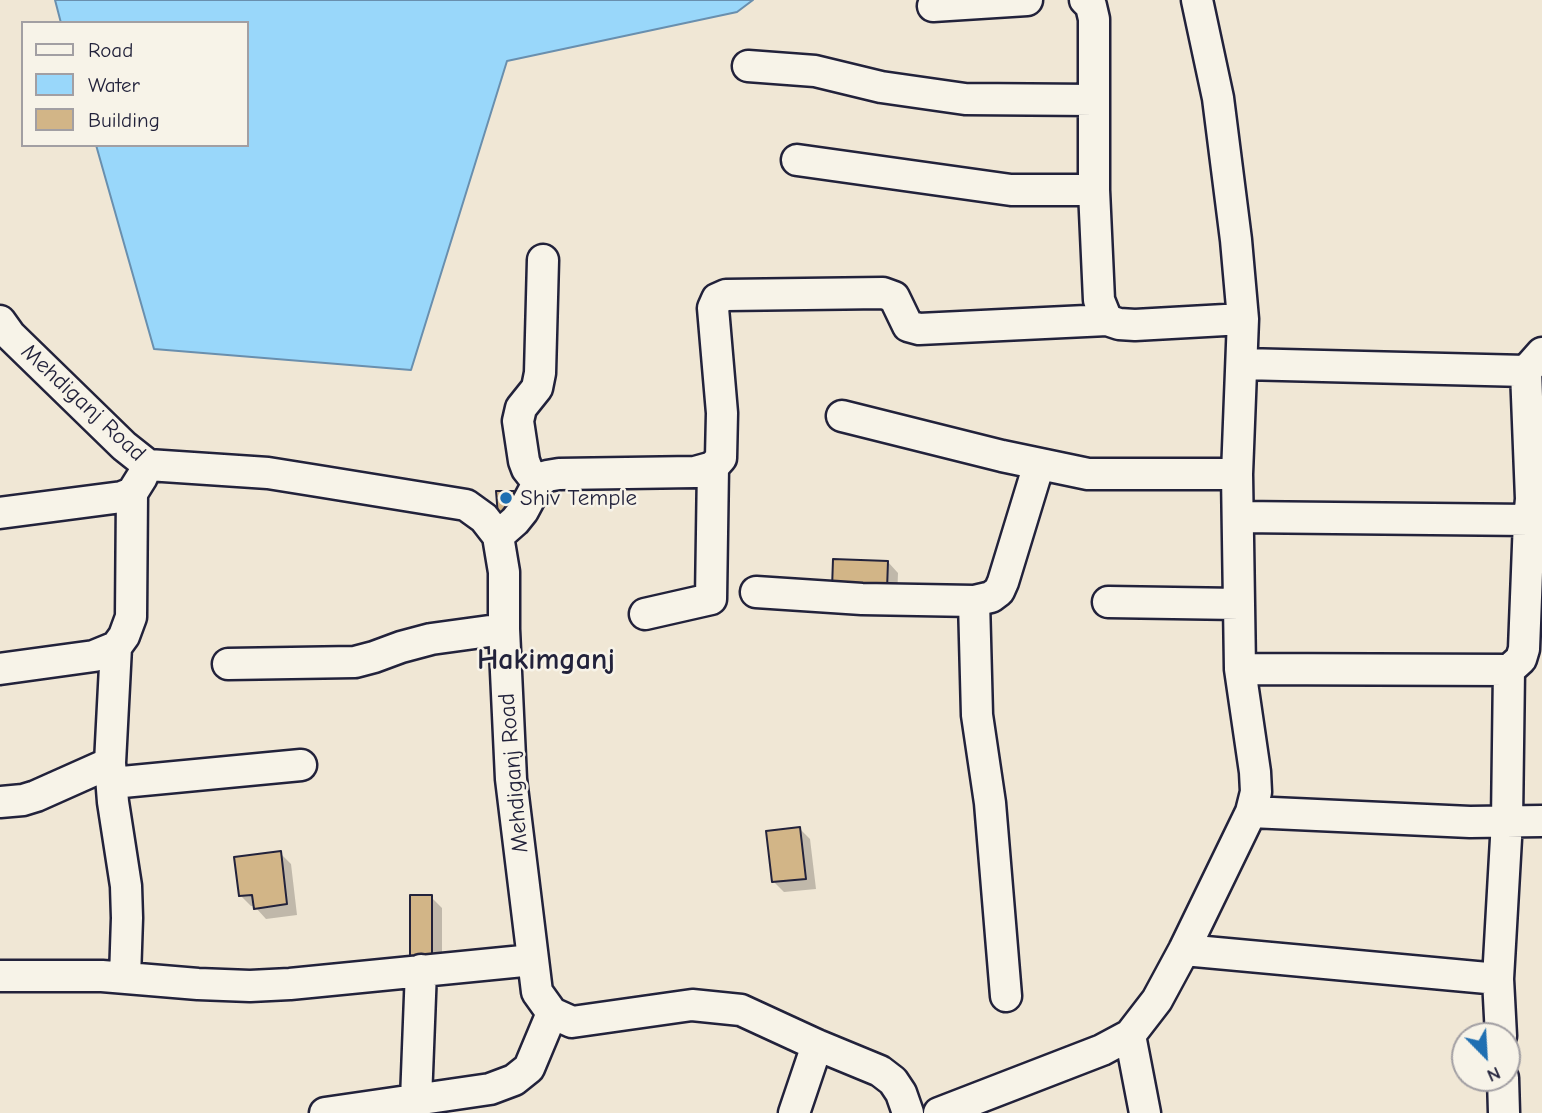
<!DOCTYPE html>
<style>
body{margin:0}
#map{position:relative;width:1542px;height:1113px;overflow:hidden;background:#f0e7d5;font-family:"Comic Neue",sans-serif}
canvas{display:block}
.legend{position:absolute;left:21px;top:21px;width:228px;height:126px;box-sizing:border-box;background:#f7f3e8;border:2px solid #a29fa3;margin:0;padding:9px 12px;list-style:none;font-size:21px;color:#22223b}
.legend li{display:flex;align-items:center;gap:14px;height:35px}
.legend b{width:35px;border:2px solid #a29fa3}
.north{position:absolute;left:1451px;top:1022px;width:70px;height:70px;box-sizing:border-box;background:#f7f3e8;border:2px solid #a29fa3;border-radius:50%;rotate:156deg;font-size:19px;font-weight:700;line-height:28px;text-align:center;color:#22223b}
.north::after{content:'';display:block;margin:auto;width:24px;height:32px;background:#1f6fb2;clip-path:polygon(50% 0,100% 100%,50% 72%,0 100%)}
</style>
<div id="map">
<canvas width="1542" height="1113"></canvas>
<ul class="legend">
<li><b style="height:9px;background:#f7f3e8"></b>Road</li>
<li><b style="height:19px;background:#99d7fa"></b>Water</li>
<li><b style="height:19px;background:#d2b587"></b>Building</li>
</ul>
<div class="north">N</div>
</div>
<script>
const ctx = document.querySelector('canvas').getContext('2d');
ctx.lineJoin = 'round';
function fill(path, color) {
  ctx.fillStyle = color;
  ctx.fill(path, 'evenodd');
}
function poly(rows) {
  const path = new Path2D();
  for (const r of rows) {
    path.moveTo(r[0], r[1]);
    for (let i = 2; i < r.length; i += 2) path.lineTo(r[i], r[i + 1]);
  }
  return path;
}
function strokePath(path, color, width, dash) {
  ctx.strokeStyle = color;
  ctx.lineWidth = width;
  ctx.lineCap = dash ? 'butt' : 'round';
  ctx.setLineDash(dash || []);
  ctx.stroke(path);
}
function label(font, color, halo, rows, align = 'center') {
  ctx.font = font + ' "Comic Neue",sans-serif';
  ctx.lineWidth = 5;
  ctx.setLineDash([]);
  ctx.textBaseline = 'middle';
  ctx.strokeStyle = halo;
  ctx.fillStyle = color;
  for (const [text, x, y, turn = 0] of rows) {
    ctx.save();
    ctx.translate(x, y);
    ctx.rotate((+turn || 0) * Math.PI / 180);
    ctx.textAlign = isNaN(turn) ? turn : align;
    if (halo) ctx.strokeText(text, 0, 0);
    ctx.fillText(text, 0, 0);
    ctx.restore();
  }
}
const water = poly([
 [55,0,753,0,737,12,507,61,411,370,154,349,96,145,247,145,247,23,61,23,55,0]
]);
const shadow = poly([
 [888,562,898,573,897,600,833,588],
 [800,829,810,839,816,889,784,892,773,881],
 [280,853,291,864,297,915,266,919,256,908,255,906,251,906,240,895],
 [431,897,442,908,442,972,412,961]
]);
const building = poly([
 [496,491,514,491,517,505,498,516,496,491],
 [833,559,888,561,887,590,832,589,833,559],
 [800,827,806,879,772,882,766,831,800,827],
 [281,851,287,904,254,909,252,895,239,896,234,857,281,851],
 [410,895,432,895,432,961,410,962,410,895]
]);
const minor = poly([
 [1085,0,1091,6,1094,19,1094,190,1099,300,1107,320,1119,324,1135,325,1243,319],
 [933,6,1027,0],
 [748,66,815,71,881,87,965,99,1094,100],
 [797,160,1011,190,1094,190],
 [0,321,10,335,124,446,148,465,268,473,318,481,466,505,484,518,498,536,504,572,504,629,511,779,537,992,552,1013,572,1022,692,1005,741,1010,817,1045,880,1071,893,1081,901,1093,908,1113],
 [1242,364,1526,371],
 [842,416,1002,456,1088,474,1237,474],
 [538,483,527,469,524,461,518,421,521,408,537,388,540,373,543,260],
 [0,513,122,497,132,493,142,477],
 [1238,517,1529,520,1531,499,1526,371,1542,353],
 [498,536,515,521,523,511,538,483,547,476,559,474,695,472,713,467,721,458,722,413,713,308,717,299,726,295,883,293,894,297,908,326,919,329,1107,320],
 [756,592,862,599,974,601,991,597,999,591,1003,582,1039,464],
 [974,601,977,715,990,803,1006,996],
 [1108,602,1239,604],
 [645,614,711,599,713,467],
 [116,647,110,763,113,802,126,886,127,918,125,978],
 [228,664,355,662,374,657,401,647,431,639,504,629],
 [0,669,94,656,116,647,124,636,131,617,132,493],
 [1240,669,1509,670,1507,821,1498,979,1501,1036],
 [1509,670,1521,659,1524,649,1529,520],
 [112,783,301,765],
 [0,802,23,800,36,796,110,763],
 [1251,812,1470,822,1542,821],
 [1184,950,1498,979],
 [0,976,102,976,198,984,250,986,290,984,533,960],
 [1130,1035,1145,1113],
 [1503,1078,1504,1113],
 [416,1100,421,970],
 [325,1113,490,1089,514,1080,529,1068,552,1013],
 [794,1113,817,1045],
 [939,1113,1102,1050,1130,1035,1157,1000,1184,950,1251,812,1256,792,1255,772,1240,669,1237,474,1243,319,1236,240,1218,98,1197,0]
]);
const markers = [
 [506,498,7,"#1f6fb2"]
];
const streetNames = [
 ["Mehdiganj Road",83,403,43],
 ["Mehdiganj Road",514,773,-95]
];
const poiNames = [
 ["Shiv Temple",520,498]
];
const districtNames = [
 ["Hakimganj",546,661]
];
fill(water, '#99d7fa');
strokePath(water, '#698fae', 2);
fill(shadow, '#0003');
fill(building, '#d2b587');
strokePath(building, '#22223b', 2);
strokePath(minor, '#22223b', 35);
strokePath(minor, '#f7f3e8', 30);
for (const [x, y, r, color] of markers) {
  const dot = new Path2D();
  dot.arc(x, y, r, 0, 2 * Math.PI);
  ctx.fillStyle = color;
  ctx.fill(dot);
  strokePath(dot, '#f7f3e8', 2.5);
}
label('23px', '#22223b', '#f7f3e8', streetNames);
label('23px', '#22223b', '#f7f3e8', poiNames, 'left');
label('bold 30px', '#22223b', '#f7f3e8', districtNames);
</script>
